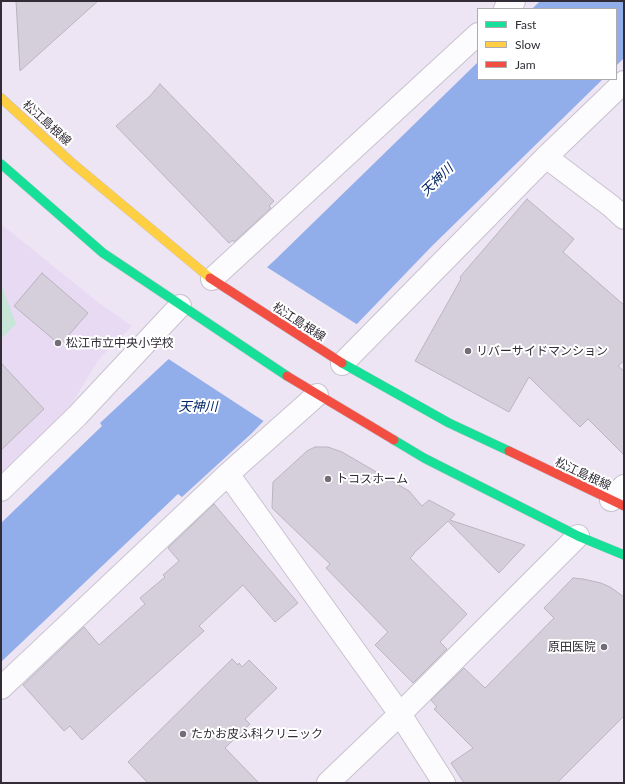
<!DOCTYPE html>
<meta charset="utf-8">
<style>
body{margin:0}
#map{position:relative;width:625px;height:784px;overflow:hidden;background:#ede5f4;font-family:Lato,sans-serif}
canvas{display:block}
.frame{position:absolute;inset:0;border:2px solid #312c36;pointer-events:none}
.legend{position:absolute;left:477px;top:8px;width:140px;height:72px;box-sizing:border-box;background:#fff;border:1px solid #adabaf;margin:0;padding:5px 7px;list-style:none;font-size:12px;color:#312c36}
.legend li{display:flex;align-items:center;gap:8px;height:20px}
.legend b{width:20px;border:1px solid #adabaf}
</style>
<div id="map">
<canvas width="625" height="784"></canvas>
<div class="frame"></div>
<ul class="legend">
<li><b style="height:5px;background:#16e098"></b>Fast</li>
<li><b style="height:5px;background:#ffcf43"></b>Slow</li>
<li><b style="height:5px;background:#f24e42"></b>Jam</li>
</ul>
</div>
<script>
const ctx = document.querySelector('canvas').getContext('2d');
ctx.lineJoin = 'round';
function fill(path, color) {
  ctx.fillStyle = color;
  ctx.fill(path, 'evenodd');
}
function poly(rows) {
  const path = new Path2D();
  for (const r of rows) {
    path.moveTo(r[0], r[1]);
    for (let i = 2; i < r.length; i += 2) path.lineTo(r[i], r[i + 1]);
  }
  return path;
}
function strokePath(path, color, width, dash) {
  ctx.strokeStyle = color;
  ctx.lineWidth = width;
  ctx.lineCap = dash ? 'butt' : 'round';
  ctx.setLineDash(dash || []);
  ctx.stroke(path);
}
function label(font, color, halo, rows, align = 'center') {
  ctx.font = font + ' Lato,"Noto Sans JP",sans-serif';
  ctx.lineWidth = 4;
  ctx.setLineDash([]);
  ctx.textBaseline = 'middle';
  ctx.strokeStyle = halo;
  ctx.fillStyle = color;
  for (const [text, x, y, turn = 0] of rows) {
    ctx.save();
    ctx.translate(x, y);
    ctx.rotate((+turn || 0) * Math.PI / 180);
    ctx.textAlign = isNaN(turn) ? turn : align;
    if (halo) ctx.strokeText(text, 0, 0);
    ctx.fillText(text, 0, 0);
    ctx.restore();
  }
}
const built = poly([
 [1,224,99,303,132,326,99,359,68,410,1,473]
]);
const green = poly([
 [1,284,16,324,1,339]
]);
const water = poly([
 [540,1,624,1,624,58,616,66,616,9,532,9],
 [478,62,478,79,603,79,432,246,252,433,182,497,178,494,1,662,1,523,102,426,100,423,277,258]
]);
const pier = poly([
 [265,266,358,325,265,422,167,358]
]);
const building = poly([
 [16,1,98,1,20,71,16,1],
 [160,84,274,201,269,206,271,208,234,242,233,240,229,243,116,126,150,96,160,84],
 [527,199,574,239,563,252,624,305,624,361,618,366,624,371,624,455,588,419,580,427,529,377,509,412,415,361,461,279,460,277,527,199],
 [42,273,88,313,60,345,14,306,42,273],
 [1,363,44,409,1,450,1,363],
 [315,447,328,447,342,452,409,491,422,506,429,500,455,514,450,520,525,545,499,573,448,521,414,553,414,554,410,558,467,614,440,642,447,649,413,683,375,645,388,632,326,568,330,564,272,508,273,482,307,451,315,447],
 [214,504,298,603,275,622,243,585,199,626,204,631,82,740,70,726,64,731,23,685,84,627,99,645,145,604,140,598,165,577,163,575,179,561,168,548,214,504],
 [573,578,583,579,601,583,610,587,624,597,624,716,557,783,464,783,451,763,473,748,434,709,437,707,431,700,464,668,485,688,554,618,544,608,573,578],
 [232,659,238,665,239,663,242,667,249,660,277,688,245,719,250,724,225,748,259,783,148,783,128,762,232,659]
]);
const street = poly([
 [505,9,514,1],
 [546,157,611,206,624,218],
 [212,279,478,34],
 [342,364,546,157,624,82],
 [228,474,400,714,444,783],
 [1,490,77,416,180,306],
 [611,500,624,486],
 [1,688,228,474,317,395],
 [328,783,400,714,578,536]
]);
const fast = poly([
 [1,164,103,253,287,376],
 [342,363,449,423,509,451],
 [394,440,424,458,578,536,624,555]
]);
const slow = poly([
 [1,98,71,162,210,278]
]);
const jam = poly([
 [210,278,342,363],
 [287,376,394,440],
 [509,451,624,506]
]);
const markers = [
 [58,343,4,"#736d78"],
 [468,351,4,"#736d78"],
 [328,479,4,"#736d78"],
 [604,647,4,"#736d78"],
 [183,734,4,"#736d78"]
];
const streetNames = [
 ["松江島根線",47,123,42],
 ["松江島根線",299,322,33],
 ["松江島根線",583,474,25]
];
const poiNames = [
 ["松江市立中央小学校",66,343],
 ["リバーサイドマンション",476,351],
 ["トコスホーム",336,479],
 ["原田医院",596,647,"right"],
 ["たかお皮ふ科クリニック",191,734]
];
const waterNames = [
 ["天神川",437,180,-44],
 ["天神川",198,407]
];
fill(built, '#e8daf3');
fill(green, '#c7e6d8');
fill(water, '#91aeea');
fill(pier, '#ede5f4');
fill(building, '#d4cfda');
strokePath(building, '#b9b4c0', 1);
strokePath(street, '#c8c2ce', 24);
strokePath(fast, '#c8c2ce', 10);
strokePath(slow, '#c8c2ce', 10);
strokePath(jam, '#c8c2ce', 10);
strokePath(street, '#fcfbfd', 22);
strokePath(fast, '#16e098', 9);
strokePath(slow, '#ffcf43', 9);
strokePath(jam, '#f24e42', 9);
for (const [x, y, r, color] of markers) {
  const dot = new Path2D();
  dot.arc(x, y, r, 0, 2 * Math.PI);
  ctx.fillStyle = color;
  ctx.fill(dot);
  strokePath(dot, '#fff', 1.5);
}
label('12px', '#312c36', '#fff', streetNames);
label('12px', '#312c36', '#fff', poiNames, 'left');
label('italic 13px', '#002467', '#fff', waterNames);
</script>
